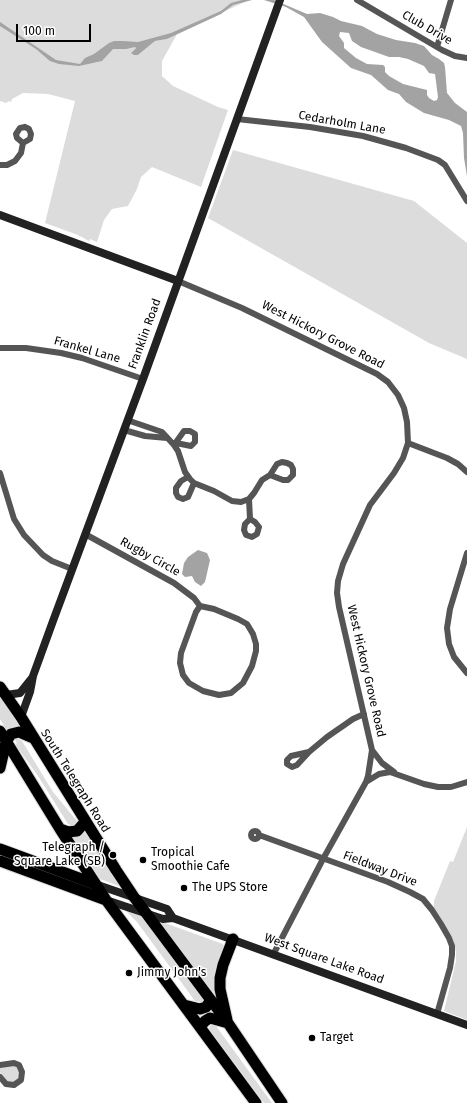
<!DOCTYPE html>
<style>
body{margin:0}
#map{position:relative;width:467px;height:1103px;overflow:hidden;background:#fff;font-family:"Fira Sans",sans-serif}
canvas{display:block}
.scale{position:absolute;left:16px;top:24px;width:75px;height:18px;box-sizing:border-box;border:2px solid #000;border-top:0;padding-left:5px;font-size:12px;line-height:14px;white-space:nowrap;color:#000;-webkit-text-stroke:3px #fff;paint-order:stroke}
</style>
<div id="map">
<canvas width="467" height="1103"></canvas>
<div class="scale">100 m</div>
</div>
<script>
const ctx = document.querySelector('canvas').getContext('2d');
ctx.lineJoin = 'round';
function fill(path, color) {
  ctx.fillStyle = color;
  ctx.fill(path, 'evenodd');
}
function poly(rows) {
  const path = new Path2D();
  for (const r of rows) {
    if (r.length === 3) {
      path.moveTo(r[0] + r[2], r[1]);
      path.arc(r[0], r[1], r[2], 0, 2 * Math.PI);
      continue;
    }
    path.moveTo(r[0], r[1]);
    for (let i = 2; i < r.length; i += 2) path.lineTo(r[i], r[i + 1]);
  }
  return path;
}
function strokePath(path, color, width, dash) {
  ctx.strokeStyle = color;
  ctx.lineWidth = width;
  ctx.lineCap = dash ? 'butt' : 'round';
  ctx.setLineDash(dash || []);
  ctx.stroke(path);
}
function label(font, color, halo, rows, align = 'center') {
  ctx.font = font + ' "Fira Sans",sans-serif';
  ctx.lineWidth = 3;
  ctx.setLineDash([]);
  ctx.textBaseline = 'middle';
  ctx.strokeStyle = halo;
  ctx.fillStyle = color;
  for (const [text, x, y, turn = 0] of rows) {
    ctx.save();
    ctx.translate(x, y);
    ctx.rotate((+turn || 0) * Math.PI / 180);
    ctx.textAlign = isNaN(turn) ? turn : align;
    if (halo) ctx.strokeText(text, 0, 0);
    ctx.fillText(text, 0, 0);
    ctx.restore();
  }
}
const green = poly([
 [0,0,249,0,195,25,136,48,132,52,138,55,155,41,167,39,177,34,162,61,162,76,173,86,218,107,228,110,201,187,152,167,141,177,137,189,128,206,112,209,104,220,97,242,90,239,89,241,78,235,45,223,75,101,48,94,23,93,12,99,11,102,9,101,6,103,0,101],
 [233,150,414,201,467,243,467,359,429,343,208,218],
 [0,696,20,727,7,731,3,724,0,719],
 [16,738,22,741,53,792,77,821,77,825,72,827,69,824,68,824,38,776,15,744,17,743,15,740],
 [467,827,467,1020,444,1011,456,961,456,952,453,940,434,908,434,901,450,861,453,862],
 [84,832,85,832,119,886,100,879,73,837,79,836],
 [125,910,140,915,203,999,202,1002,195,1001,137,922],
 [161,923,165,923,223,944,224,948,218,999],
 [211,1024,216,1026,272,1103,264,1103,209,1029],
 [12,1065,18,1068,20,1072,17,1080,13,1082,8,1082,5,1079,0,1072,0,1068]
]);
const water = poly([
 [242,0,252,0,233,5,221,14,167,39,155,41,138,55,134,55,131,53,136,48,135,47,126,49,113,49,102,61,79,66,59,64,50,61,36,49,0,26,0,22,56,60,80,64,85,58,94,54,109,43,114,41,123,41,138,42,171,33,221,11,231,3],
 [264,0,274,0,307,14,320,13,333,17,341,21,362,26,377,34,396,40,415,43,424,46,432,55,439,59,444,63,445,67,447,93,455,103,467,112,467,176,464,158,463,133,461,126,449,120,424,113,406,102,399,94,388,90,371,75,351,68,322,42,304,17,286,7],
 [340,32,349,33,352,41,361,47,389,57,399,57,408,59,424,66,429,73,435,74,438,97,437,100,434,101,429,98,427,95,427,90,403,84,389,76,385,72,385,67,383,65,367,64,356,58,344,48,344,43,339,36],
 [198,550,207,553,210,560,205,582,201,586,195,582,192,576,185,577,182,574,184,563,188,557]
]);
const street = poly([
 [357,0,442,50,455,56,467,58],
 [437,47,451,0],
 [237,119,310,127,363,136,406,148,438,160,445,165,467,201],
 [25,127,29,129,31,134,30,139,23,143,17,138,16,134,20,128,25,127],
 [0,165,7,165,15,161,21,153,23,143],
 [178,281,242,308,377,374,388,382,398,395,404,408,407,422,408,443,403,458,394,473,370,505,343,564,338,581,337,593,339,607,372,750,368,776,366,782,323,859,273,955],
 [0,348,26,348,61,353,82,358,143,379],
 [127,420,162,432,174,445,178,451,185,472,190,479,194,483,214,491,232,501,241,502,249,499,254,493,262,480,270,475,277,464,282,462,287,463,291,465,293,469,293,475,288,480,283,480,270,475],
 [124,430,145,436,167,438],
 [408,443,447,458,458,464,467,472],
 [174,445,184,431,190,431,195,434,195,442,191,446,176,443],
 [0,473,14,519,24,535,43,555,52,561,72,569],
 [188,477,181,481,176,488,176,493,178,497,183,499,188,497,194,483],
 [249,499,250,519],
 [250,519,255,522,259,527,257,534,252,537,246,535,244,530,245,524,250,519],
 [85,534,174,583,194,598,200,606],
 [467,553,450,609,447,628,449,644,454,657,467,673],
 [200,606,214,609,238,619,247,624,253,634,256,644,256,651,252,666,243,683,231,693,219,695,203,691,189,683,183,675,180,663,181,653,196,612,200,606],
 [372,750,382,763,394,772],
 [309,752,291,756,287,760,287,764,292,767,297,765,309,752,327,737,353,719,364,714],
 [366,782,379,774,390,772,424,784,438,787,451,787,467,782],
 [255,835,4],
 [259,835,388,882,410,892,423,899,432,910,441,924,449,938,452,946,452,955,450,968,437,1014],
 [0,1065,14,1063,19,1065,22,1072,21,1080,14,1085,6,1084,0,1077]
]);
const secondary = poly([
 [0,215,178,281],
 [6,695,20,693,32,678],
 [21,717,30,692,33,676,53,621,143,379,280,0],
 [95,884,167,909,173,918],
 [106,900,163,919,173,918,467,1025]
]);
const highway = poly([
 [0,687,21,717,116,870,134,897,228,1023,282,1103],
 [0,731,60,829,106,900,256,1103],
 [0,768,6,742,11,734,19,732,33,738],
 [60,829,68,832,77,831,85,822],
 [0,849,95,884],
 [0,861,106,900],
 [184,1005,200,1009,206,1007,211,1000],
 [227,1020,220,989,220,978,223,965,233,939],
 [200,1027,205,1021,210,1018,228,1023]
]);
const markers = [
 [113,855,4,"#000"],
 [143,860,4,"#000"],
 [184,888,4,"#000"],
 [129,973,4,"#000"],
 [312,1038,4,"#000"]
];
const streetNames = [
 ["Club Drive",427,28,30],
 ["Cedarholm Lane",342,123,10],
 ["Franklin Road",145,334,-70],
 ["West Hickory Grove Road",323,335,27],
 ["Frankel Lane",87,350,16],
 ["Rugby Circle",150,557,29],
 ["West Hickory Grove Road",366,671,77],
 ["South Telegraph Road",75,781,58],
 ["Fieldway Drive",380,869,21],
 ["West Square Lake Road",324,959,20]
];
const poiNames = [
 ["Telegraph /",105,848,"right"],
 ["Square Lake (SB)",105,862,"right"],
 ["Tropical",151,853],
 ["Smoothie Cafe",151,867],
 ["The UPS Store",192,888],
 ["Jimmy John's",137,973],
 ["Target",320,1038]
];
fill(green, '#dcdcdc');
fill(water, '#a3a3a3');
strokePath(highway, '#dbdbdb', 13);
strokePath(street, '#555', 6);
strokePath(secondary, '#222', 8);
strokePath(highway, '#000', 11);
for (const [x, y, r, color] of markers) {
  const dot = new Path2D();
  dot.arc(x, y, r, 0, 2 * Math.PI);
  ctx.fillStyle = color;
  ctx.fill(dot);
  strokePath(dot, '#fff', 1.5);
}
label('12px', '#000', '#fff', streetNames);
label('12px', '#000', '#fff', poiNames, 'left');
</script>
